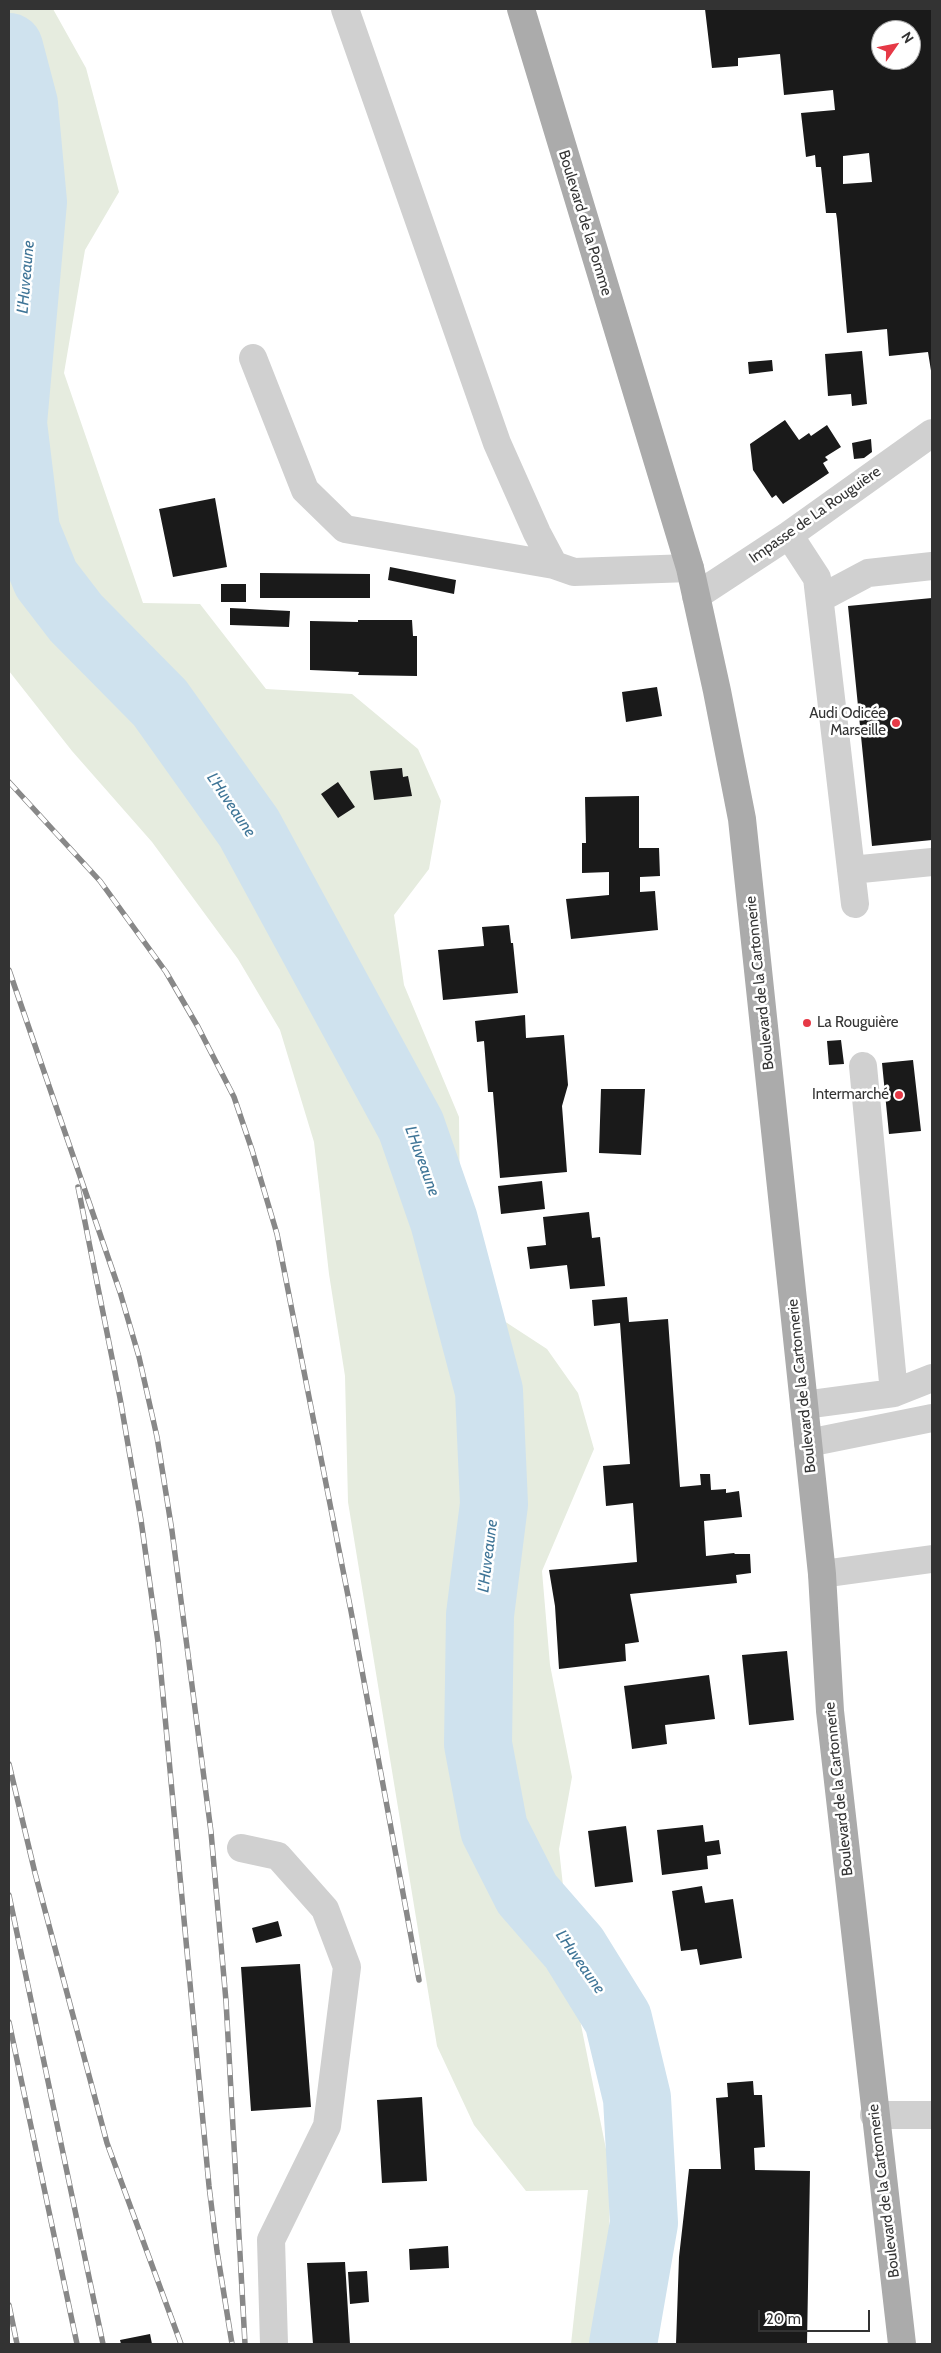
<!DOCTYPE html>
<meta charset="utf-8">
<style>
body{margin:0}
#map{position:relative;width:941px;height:2353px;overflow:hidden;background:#fff;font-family:Cabin,sans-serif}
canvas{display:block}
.frame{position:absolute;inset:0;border:10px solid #333;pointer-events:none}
.north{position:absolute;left:871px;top:20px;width:50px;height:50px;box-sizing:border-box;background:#fff;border:1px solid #adadad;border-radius:50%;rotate:57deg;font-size:14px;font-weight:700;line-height:20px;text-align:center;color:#333}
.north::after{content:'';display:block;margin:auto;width:18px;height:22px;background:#e63946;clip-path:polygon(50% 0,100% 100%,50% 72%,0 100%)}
.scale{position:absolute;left:758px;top:2310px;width:112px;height:22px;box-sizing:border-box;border:2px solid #333;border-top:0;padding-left:6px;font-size:15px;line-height:18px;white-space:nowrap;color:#333;-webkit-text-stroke:4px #fff;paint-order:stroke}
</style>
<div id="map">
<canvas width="941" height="2353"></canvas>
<div class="frame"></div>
<div class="north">N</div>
<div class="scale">20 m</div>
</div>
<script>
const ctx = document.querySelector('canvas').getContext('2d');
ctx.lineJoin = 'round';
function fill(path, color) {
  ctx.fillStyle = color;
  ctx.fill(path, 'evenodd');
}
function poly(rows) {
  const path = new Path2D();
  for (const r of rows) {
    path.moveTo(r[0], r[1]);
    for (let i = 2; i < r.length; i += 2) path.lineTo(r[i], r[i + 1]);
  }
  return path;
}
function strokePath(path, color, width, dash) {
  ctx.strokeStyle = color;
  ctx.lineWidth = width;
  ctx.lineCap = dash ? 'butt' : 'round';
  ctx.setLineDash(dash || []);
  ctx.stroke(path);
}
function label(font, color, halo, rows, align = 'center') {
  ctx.font = font + ' Cabin,sans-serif';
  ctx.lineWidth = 5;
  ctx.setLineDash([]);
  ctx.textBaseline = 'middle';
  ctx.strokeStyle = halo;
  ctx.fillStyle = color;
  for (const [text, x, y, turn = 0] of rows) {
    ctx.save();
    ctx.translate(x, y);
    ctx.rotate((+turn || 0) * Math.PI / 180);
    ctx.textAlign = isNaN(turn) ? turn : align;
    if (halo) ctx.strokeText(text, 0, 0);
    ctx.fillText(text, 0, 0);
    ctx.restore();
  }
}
const green = poly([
 [9,9,53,9,86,68,119,192,85,250,64,373,143,603,200,604,266,689,352,694,418,749,441,801,429,869,394,915,404,985,459,1117,460,1205,501,1319,547,1349,578,1393,594,1449,542,1571,550,1665,572,1777,559,1849,575,1995,610,2169,608,2344,571,2344,588,2190,526,2191,474,2125,437,2046,348,1502,345,1376,329,1274,314,1142,280,1030,238,959,152,842,72,751,9,671]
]);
const river = poly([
 [9,47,24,104,33,202,13,423,26,530,46,579,76,618,160,703,249,828,411,1126,444,1221,489,1391,494,1504,480,1615,478,1744,494,1829,527,1894,574,1948,618,2019,637,2098,644,2223,623,2344]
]);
const building = poly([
 [705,9,932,9,932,377,928,352,889,356,887,329,847,333,837,219,836,213,826,213,821,167,816,167,815,155,806,157,801,113,835,110,833,90,784,95,780,54,738,58,738,66,712,68],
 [881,30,911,30,911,60,881,60],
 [869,153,872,182,843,184,843,156],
 [862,351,867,404,852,406,851,394,828,396,825,354],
 [772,360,773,371,749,374,748,362],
 [785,420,799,440,809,433,811,436,827,425,841,447,825,457,828,460,823,463,829,473,783,504,776,495,772,498,753,470,750,444],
 [871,439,872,452,864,458,854,459,852,443],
 [215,498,227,567,173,577,159,509],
 [390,567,456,580,454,594,388,580],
 [260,573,370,574,370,598,260,598],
 [221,584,246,584,246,602,221,602],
 [932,598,932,840,872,846,848,606],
 [230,608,290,611,289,627,230,625],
 [358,620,412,620,413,636,417,636,417,676,358,675,359,672,310,670,310,621,358,622],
 [657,687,662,716,626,722,622,692],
 [402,768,403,777,408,776,412,796,374,800,370,771],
 [338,782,355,807,338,818,321,794],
 [639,796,639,848,659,848,660,876,640,877,640,892,655,891,658,930,571,939,566,899,609,895,609,872,582,873,582,843,586,843,585,797],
 [509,925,511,943,513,943,518,993,443,1000,438,950,484,946,482,927],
 [525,1015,526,1038,564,1035,568,1085,562,1106,567,1172,500,1178,493,1092,488,1092,484,1041,477,1042,475,1021],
 [841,1040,844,1064,829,1065,827,1041],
 [913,1060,921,1131,889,1134,882,1063],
 [601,1089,645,1089,641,1155,599,1153],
 [542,1181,545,1209,501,1214,498,1186],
 [589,1212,592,1238,600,1237,605,1286,570,1289,567,1265,530,1269,527,1247,546,1245,543,1217],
 [627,1297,629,1322,668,1319,680,1487,701,1485,700,1474,710,1474,711,1490,726,1489,726,1493,739,1491,742,1517,704,1521,706,1556,734,1553,735,1554,750,1554,751,1573,736,1575,737,1583,630,1594,639,1642,625,1644,626,1661,559,1669,555,1606,549,1570,637,1562,633,1503,606,1506,603,1466,630,1464,620,1323,594,1326,592,1300],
 [787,1651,794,1720,749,1725,742,1655],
 [709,1675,715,1719,665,1725,667,1744,632,1749,624,1686],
 [703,1825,705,1842,719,1840,721,1854,707,1856,708,1869,662,1875,657,1830],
 [626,1826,633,1882,595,1887,588,1831],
 [702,1886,705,1903,733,1899,742,1958,700,1965,697,1949,681,1951,672,1891],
 [278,1921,282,1936,256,1943,252,1928],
 [300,1964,311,2107,251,2111,241,1967],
 [753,2081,754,2095,762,2095,765,2147,754,2148,755,2170,810,2171,807,2344,676,2344,679,2257,689,2169,721,2169,716,2098,728,2097,727,2083],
 [422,2097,427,2181,382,2183,377,2100],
 [448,2246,449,2268,410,2270,409,2249],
 [345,2262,350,2344,313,2344,307,2263],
 [367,2271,369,2302,350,2304,348,2272],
 [150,2334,152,2344,121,2344,120,2340]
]);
const minor = poly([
 [345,9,497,443,537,533,554,565,574,572,690,568],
 [253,358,305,490,345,529,554,565],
 [789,535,817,578,855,904],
 [696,596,789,535,932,433],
 [821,598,868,573,932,566],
 [851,870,932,862],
 [863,1066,894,1393],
 [804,1405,894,1393,932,1378],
 [808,1443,932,1418],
 [822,1574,932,1559],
 [241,1848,278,1856,325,1909,347,1967,327,2126,271,2240,274,2344],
 [874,2115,932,2115]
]);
const major = poly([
 [521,9,690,568,717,691,742,819,822,1574,830,1711,902,2344]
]);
const rail = poly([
 [9,782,100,881,166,972,198,1027,234,1097,252,1150,277,1234,351,1611,419,1980],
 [9,970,120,1292,139,1357,157,1437,172,1531,211,1832,226,2001,245,2344],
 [78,1187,120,1398,141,1520,158,1642,209,2186,217,2251,232,2344],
 [9,1764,35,1873,107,2143,181,2344],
 [9,1895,103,2344],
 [9,2022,77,2344],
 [9,2305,17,2344]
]);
const markers = [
 [896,723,5,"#e63946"],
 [807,1023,5,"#e63946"],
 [899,1095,5,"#e63946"]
];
const streetNames = [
 ["Boulevard de la Pomme",585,223,73],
 ["Impasse de La Rouguière",815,515,-35],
 ["Boulevard de la Cartonnerie",760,983,-96],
 ["Boulevard de la Cartonnerie",802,1386,-96],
 ["Boulevard de la Cartonnerie",839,1789,-96],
 ["Boulevard de la Cartonnerie",884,2191,-97]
];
const poiNames = [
 ["Audi Odicée",886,714],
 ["Marseille",886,731],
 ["La Rouguière",817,1023,"left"],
 ["Intermarché",889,1095]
];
const waterNames = [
 ["L'Huveaune",26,277,-85],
 ["L'Huveaune",231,805,56],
 ["L'Huveaune",422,1161,70],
 ["L'Huveaune",488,1556,-83],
 ["L'Huveaune",580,1962,55]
];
fill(green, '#e6ecdf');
strokePath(river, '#cfe2ee', 68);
fill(building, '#1a1a1a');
strokePath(minor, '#d0d0d0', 28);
strokePath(major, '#ababab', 28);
strokePath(rail, '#888', 5.5);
strokePath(rail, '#fff', 4, [11]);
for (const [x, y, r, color] of markers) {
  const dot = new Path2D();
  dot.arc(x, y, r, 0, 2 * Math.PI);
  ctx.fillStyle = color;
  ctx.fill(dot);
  strokePath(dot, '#fff', 2);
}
label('15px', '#333', '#fff', streetNames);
label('15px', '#333', '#fff', poiNames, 'right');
label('italic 16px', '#3f7597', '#fff', waterNames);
</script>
